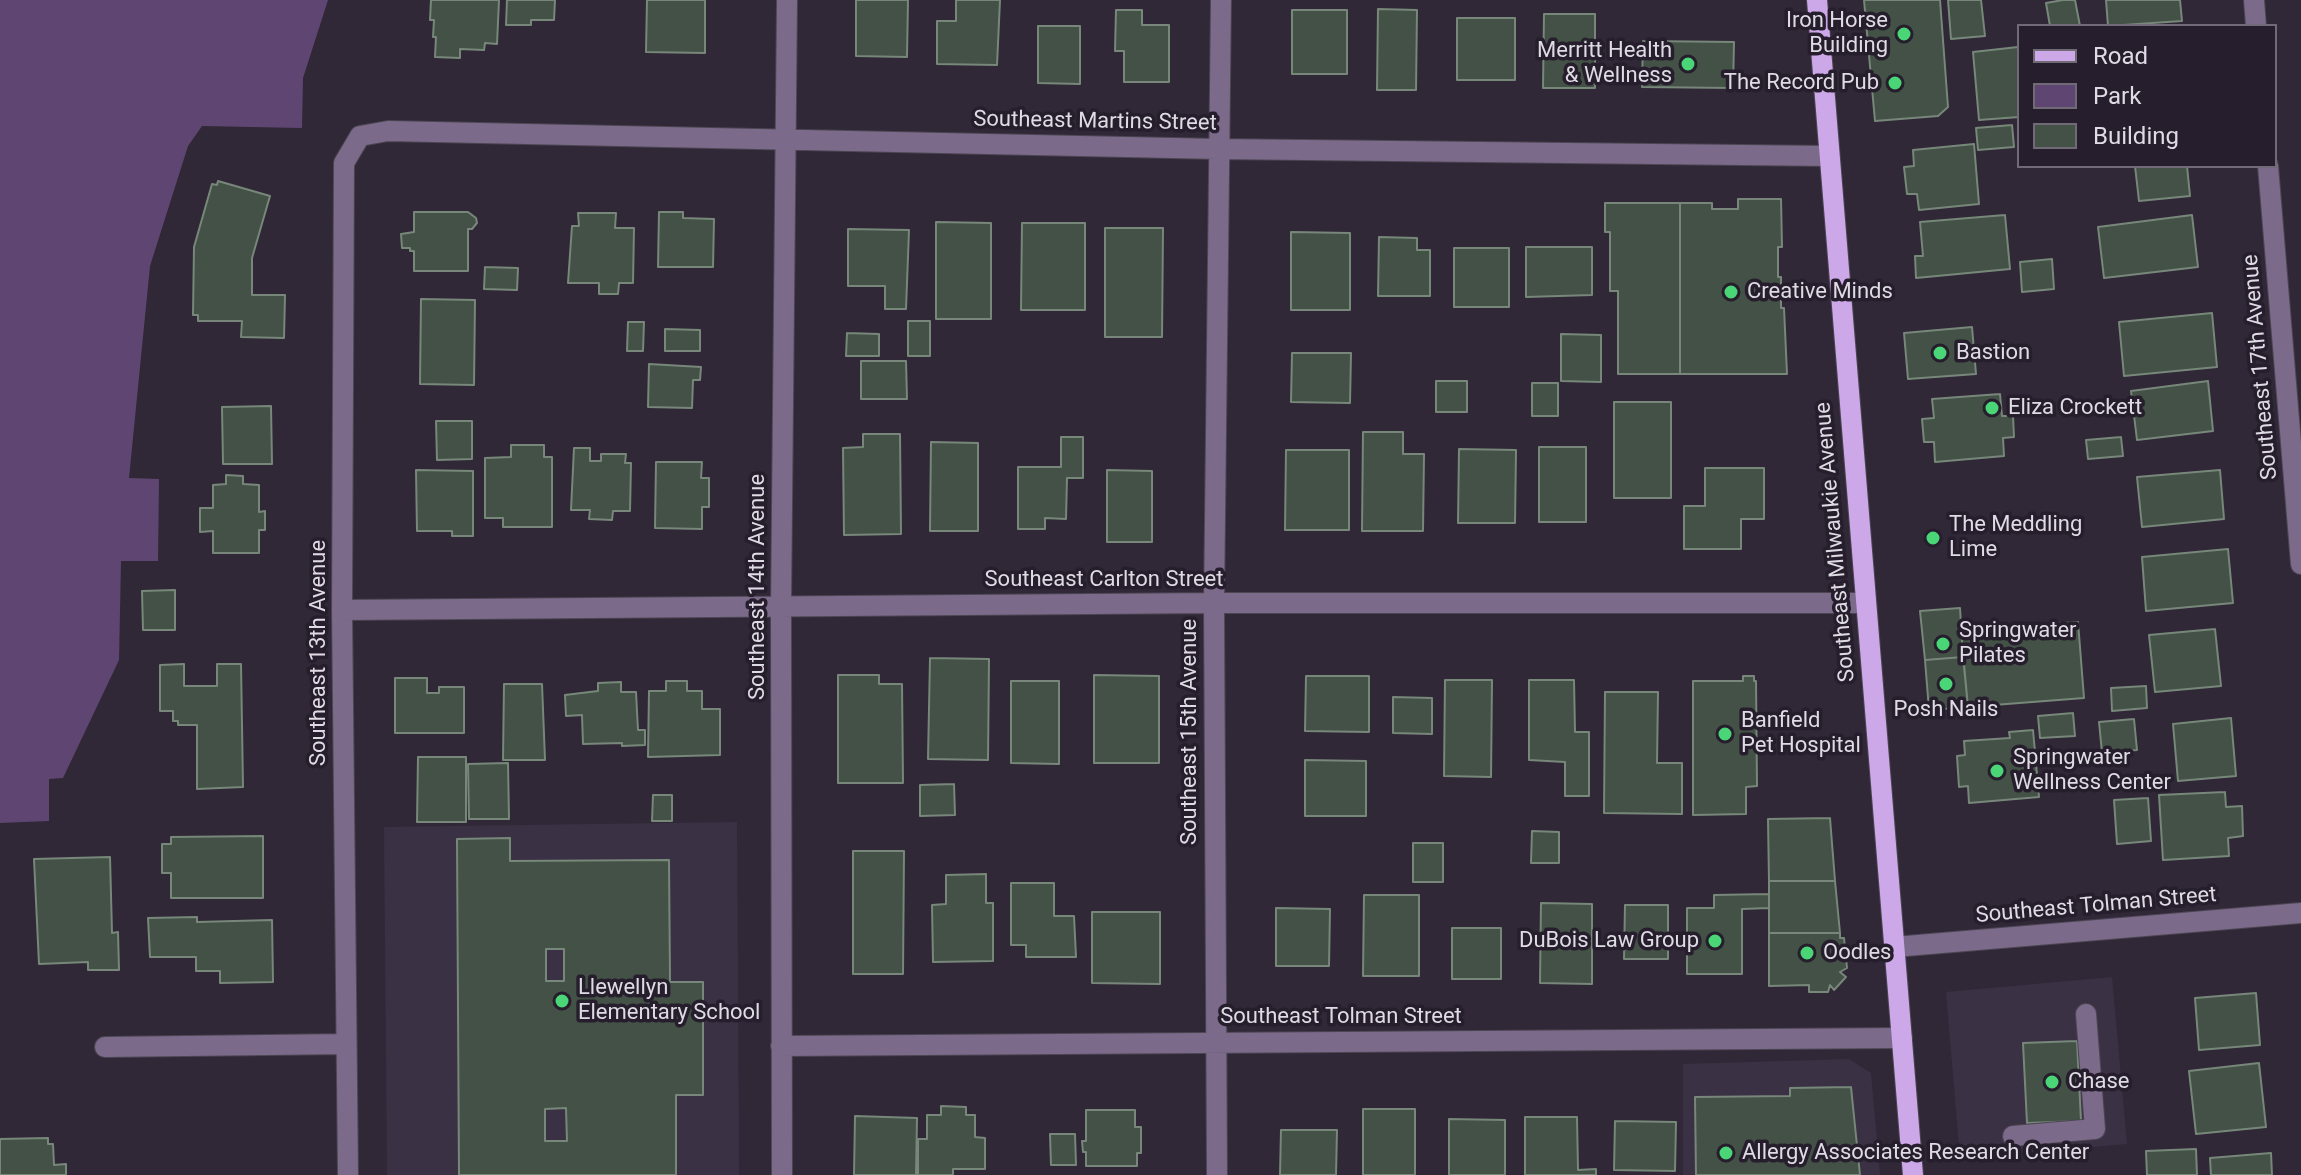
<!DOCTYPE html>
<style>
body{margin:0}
#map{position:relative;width:2301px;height:1175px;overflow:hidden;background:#302836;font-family:Roboto,sans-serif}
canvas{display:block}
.legend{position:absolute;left:2017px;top:24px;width:260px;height:144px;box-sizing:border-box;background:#261e2c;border:2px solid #706a76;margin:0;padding:10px 14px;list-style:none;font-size:24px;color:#dfdbe4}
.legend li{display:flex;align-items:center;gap:16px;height:40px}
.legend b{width:40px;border:2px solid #706a76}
</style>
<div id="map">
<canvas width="2301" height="1175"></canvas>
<ul class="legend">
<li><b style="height:10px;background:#cca8e9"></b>Road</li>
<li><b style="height:22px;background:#5f4672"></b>Park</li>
<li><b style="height:22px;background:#435146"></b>Building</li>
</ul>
</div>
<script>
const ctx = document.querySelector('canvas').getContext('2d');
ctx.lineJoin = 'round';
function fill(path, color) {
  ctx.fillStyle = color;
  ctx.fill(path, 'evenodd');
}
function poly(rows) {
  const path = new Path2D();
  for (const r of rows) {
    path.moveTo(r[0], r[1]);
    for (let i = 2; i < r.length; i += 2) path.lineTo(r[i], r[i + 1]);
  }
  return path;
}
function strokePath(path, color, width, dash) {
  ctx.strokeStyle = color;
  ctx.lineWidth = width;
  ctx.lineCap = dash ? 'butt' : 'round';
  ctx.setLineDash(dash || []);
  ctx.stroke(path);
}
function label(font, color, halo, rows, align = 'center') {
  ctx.font = font + ' Roboto,sans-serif';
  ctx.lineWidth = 7;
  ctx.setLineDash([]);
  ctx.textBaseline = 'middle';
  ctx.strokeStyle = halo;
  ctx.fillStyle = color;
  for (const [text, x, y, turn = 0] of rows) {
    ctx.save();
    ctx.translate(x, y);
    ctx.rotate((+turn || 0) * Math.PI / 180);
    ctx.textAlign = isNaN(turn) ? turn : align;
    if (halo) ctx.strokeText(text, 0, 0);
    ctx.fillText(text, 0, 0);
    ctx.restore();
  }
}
const built = poly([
 [737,822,739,1175,387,1175,384,827],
 [2112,977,2127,1144,1960,1158,1946,992],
 [1849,1059,1871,1073,1880,1175,1683,1175,1683,1064]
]);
const green = poly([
 [0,0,328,0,303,78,302,128,202,126,188,146,150,266,129,478,159,479,158,561,121,561,119,660,63,778,49,779,49,821,0,823]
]);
const building = poly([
 [431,0,499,0,497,44,485,43,484,50,460,49,460,58,435,57,436,37,433,37,434,20,430,20,431,0],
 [507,0,555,0,554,20,531,20,531,25,506,25,507,0],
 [647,0,705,0,705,53,646,52,647,0],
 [856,0,908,0,907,57,856,56,856,0],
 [956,0,1000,0,997,65,937,64,937,21,956,21,956,0],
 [1864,0,1940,0,1948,107,1938,116,1875,121,1864,0],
 [1948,0,1981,0,1985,36,1951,39,1948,0],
 [2063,0,2075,0,2080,26,2050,26,2046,3,2063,0],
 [2106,0,2180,0,2182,21,2108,26,2106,0],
 [1378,9,1417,10,1416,90,1377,90,1378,9],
 [1116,10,1142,10,1142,25,1169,25,1169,82,1124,82,1124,51,1115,51,1116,10],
 [1292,10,1347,10,1347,74,1292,74,1292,10],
 [1544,14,1595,14,1595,88,1543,88,1544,14],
 [1457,18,1515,18,1515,80,1457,80,1457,18],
 [1038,26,1080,26,1080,84,1038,83,1038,26],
 [1643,41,1734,42,1733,88,1642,87,1643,41],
 [2018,47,2019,117,1979,120,1973,52,2018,47],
 [2012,125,2014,147,1978,150,1976,128,2012,125],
 [1974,144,1979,204,1919,210,1917,194,1907,194,1904,167,1914,166,1913,150,1974,144],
 [2135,166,2187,166,2190,196,2139,201,2135,166],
 [218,181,270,196,252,258,252,295,285,295,284,338,241,337,242,321,198,321,198,315,193,315,194,247,212,184,217,185,218,181],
 [1738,199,1781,199,1782,247,1778,247,1778,277,1781,277,1781,308,1784,308,1787,374,1680,374,1680,203,1712,203,1712,209,1738,209,1738,199],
 [1605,203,1680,203,1680,374,1618,374,1618,291,1610,291,1610,232,1605,232,1605,203],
 [414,212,468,212,476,218,477,223,472,229,468,229,468,271,414,271,414,251,410,251,410,248,402,248,401,234,414,232,414,212],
 [659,212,683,212,683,218,714,219,713,267,658,267,659,212],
 [578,213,616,213,615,228,634,228,633,283,619,283,618,294,599,294,599,283,568,283,572,226,579,226,578,213],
 [2005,215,2010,269,1916,278,1915,256,1923,256,1920,222,2005,215],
 [2192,215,2198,267,2104,278,2098,227,2192,215],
 [936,222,991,223,991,319,936,319,936,222],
 [1022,223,1085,223,1085,310,1021,310,1022,223],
 [1105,228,1163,228,1162,337,1105,337,1105,228],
 [848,229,909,230,906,309,885,309,885,286,848,286,848,229],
 [1291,232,1350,233,1350,310,1291,310,1291,232],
 [1379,237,1417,238,1417,250,1430,250,1430,296,1378,296,1379,237],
 [1526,247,1592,247,1592,295,1526,297,1526,247],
 [1454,248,1509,248,1509,307,1454,307,1454,248],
 [2052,259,2054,289,2022,292,2020,262,2052,259],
 [485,267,518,268,517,290,484,289,485,267],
 [421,299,475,300,474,385,420,384,421,299],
 [2212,313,2217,367,2124,376,2119,322,2212,313],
 [908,321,930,321,930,356,908,356,908,321],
 [628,322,644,322,643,351,627,351,628,322],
 [1972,327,1976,374,1908,379,1904,333,1972,327],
 [665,329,700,330,700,351,665,351,665,329],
 [847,333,879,334,879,356,846,356,847,333],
 [1561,334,1601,335,1601,382,1561,381,1561,334],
 [1292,353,1351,353,1350,403,1291,402,1292,353],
 [861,361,906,361,907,399,861,399,861,361],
 [649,364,701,367,700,380,693,380,692,408,648,407,649,364],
 [1436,381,1467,381,1467,412,1436,412,1436,381],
 [2208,381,2213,431,2137,440,2131,391,2208,381],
 [1532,383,1558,383,1558,416,1532,416,1532,383],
 [2000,394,2002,416,2013,416,2014,437,2003,438,2004,456,1935,462,1934,442,1924,442,1922,419,1934,418,1932,399,2000,394],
 [1614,402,1671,402,1671,498,1614,498,1614,402],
 [271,406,272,464,223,464,222,407,271,406],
 [436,421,472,421,472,459,437,460,436,421],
 [1363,432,1403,432,1403,454,1424,454,1423,531,1362,531,1363,432],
 [863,434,900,434,901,534,844,535,843,448,863,447,863,434],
 [1061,437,1083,437,1083,478,1067,478,1066,519,1045,518,1045,529,1018,529,1018,467,1061,467,1061,437],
 [2121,437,2123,456,2088,459,2086,440,2121,437],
 [931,442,978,443,978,531,930,531,931,442],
 [511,445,544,445,544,457,552,457,552,527,503,527,503,518,485,518,485,458,511,457,511,445],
 [1539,447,1586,447,1586,522,1539,522,1539,447],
 [574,448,590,448,590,461,601,461,601,454,626,454,625,463,631,463,630,511,613,511,612,520,589,519,590,510,571,510,574,448],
 [1459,449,1516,450,1515,523,1458,523,1459,449],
 [1286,450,1349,450,1349,530,1285,530,1286,450],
 [656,462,702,462,701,478,709,478,709,507,702,507,702,529,655,528,656,462],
 [1705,468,1764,468,1764,519,1741,519,1741,549,1684,549,1684,506,1705,506,1705,468],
 [416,470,473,471,473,536,452,536,452,531,417,531,416,470],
 [1107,470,1152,471,1152,542,1107,542,1107,470],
 [2220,470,2224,519,2142,527,2137,477,2220,470],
 [226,475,243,476,243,484,259,485,259,512,265,511,265,530,259,530,259,553,213,553,213,531,200,532,200,508,213,508,213,485,226,484,226,475],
 [2228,549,2233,603,2146,611,2142,557,2228,549],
 [175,590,175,630,143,630,142,591,175,590],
 [1960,608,1963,657,1925,660,1920,611,1960,608],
 [2078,622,2084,698,1968,707,1961,631,2078,622],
 [2215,629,2221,686,2155,692,2149,635,2215,629],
 [1963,657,1968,707,1929,710,1925,660,1963,657],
 [930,658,989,659,988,760,928,759,930,658],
 [184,664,184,686,217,686,217,664,241,664,243,787,197,789,197,725,178,725,178,721,173,721,173,711,160,711,160,665,184,664],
 [838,675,879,675,879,684,902,684,903,783,838,783,838,675],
 [1094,675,1159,676,1159,763,1094,763,1094,675],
 [1306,676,1369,676,1369,732,1305,731,1306,676],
 [1743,676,1754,676,1754,681,1756,681,1757,786,1746,787,1746,814,1693,815,1693,681,1743,681,1743,676],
 [395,678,427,678,427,693,439,693,439,687,464,687,464,733,395,733,395,678],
 [1445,680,1492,680,1491,777,1444,776,1445,680],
 [1529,680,1574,680,1575,732,1589,732,1589,796,1565,796,1565,762,1529,760,1529,680],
 [666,681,687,681,687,691,702,691,702,709,720,709,720,755,648,757,649,691,666,691,666,681],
 [1011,681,1059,681,1059,764,1011,763,1011,681],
 [621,682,621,692,636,692,638,730,645,730,645,745,622,746,622,743,583,744,582,715,566,716,565,695,598,691,598,683,621,682],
 [504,684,542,684,545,760,503,760,504,684],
 [2146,686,2147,708,2112,711,2111,688,2146,686],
 [1605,692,1658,692,1657,763,1682,763,1682,814,1604,813,1605,692],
 [1393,697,1432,698,1432,734,1393,733,1393,697],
 [2073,713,2075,736,2040,738,2038,716,2073,713],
 [2231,718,2236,776,2178,781,2173,724,2231,718],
 [2134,719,2137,750,2102,753,2099,722,2134,719],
 [2033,730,2039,797,1969,803,1968,786,1959,787,1957,756,1965,755,1964,741,2010,738,2009,732,2033,730],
 [418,757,466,757,466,822,417,822,418,757],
 [1305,760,1366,761,1366,816,1305,816,1305,760],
 [508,763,509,819,469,819,468,764,508,763],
 [954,784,955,815,920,816,920,785,954,784],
 [2225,792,2226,807,2242,806,2243,836,2228,838,2229,856,2163,860,2159,795,2225,792],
 [653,795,672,795,672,821,652,821,653,795],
 [2148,798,2151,841,2117,844,2114,800,2148,798],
 [1830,818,1835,881,1769,881,1768,819,1830,818],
 [1532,831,1559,832,1559,863,1531,863,1532,831],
 [263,836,263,898,171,898,171,873,162,873,162,844,171,844,171,837,263,836],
 [510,838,510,861,669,860,670,982,703,982,703,1095,676,1095,676,1175,459,1175,457,839,510,838],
 [546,949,564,949,564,981,546,981,546,949],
 [566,1108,567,1141,545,1141,545,1109,566,1108],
 [1413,843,1443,843,1443,882,1413,882,1413,843],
 [853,851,904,851,903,974,853,974,853,851],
 [110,857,112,933,118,932,119,970,88,970,88,962,39,964,34,859,110,857],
 [986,874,986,903,993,903,993,961,933,962,932,905,946,904,946,875,986,874],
 [1769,881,1835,881,1840,933,1769,933,1769,881],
 [1011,883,1054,883,1054,916,1074,916,1076,957,1026,957,1026,945,1011,945,1011,883],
 [1769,894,1769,908,1742,909,1742,974,1687,974,1687,908,1714,908,1714,895,1769,894],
 [1364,895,1419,895,1419,976,1363,976,1364,895],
 [1541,903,1592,904,1592,984,1540,983,1541,903],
 [1625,905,1668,905,1668,959,1624,959,1625,905],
 [1276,908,1330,909,1329,966,1276,966,1276,908],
 [1092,912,1160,912,1160,984,1092,983,1092,912],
 [197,917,197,922,272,920,273,982,220,983,220,971,196,971,196,957,150,957,148,918,197,917],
 [1452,928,1501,928,1501,979,1452,979,1452,928],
 [1769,933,1840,933,1840,938,1844,938,1847,968,1840,972,1846,977,1834,990,1830,985,1828,992,1809,992,1809,985,1769,986,1769,933],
 [2256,993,2260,1045,2199,1050,2195,998,2256,993],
 [2077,1041,2081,1121,2027,1123,2023,1043,2077,1041],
 [2259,1063,2266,1127,2196,1134,2189,1071,2259,1063],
 [1851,1087,1860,1175,1696,1175,1695,1097,1790,1096,1790,1088,1851,1087],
 [941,1106,966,1107,966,1115,975,1115,975,1137,985,1138,985,1169,953,1169,953,1175,918,1175,918,1139,927,1139,927,1115,941,1115,941,1106],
 [1363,1109,1415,1109,1415,1175,1363,1175,1363,1109],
 [1086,1110,1135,1110,1135,1127,1141,1127,1141,1153,1137,1153,1137,1166,1086,1166,1086,1152,1083,1152,1082,1141,1086,1141,1086,1110],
 [855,1116,917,1118,916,1175,854,1175,855,1116],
 [1525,1117,1577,1117,1578,1170,1596,1169,1596,1175,1525,1175,1525,1117],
 [1449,1119,1505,1120,1505,1175,1449,1175,1449,1119],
 [1615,1121,1676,1122,1675,1171,1614,1170,1615,1121],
 [1281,1130,1337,1130,1336,1175,1280,1175,1281,1130],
 [1050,1134,1075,1134,1076,1165,1051,1165,1050,1134],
 [48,1138,48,1144,53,1144,54,1165,66,1164,66,1175,0,1175,0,1139,48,1138],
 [2196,1149,2197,1175,2147,1175,2146,1151,2196,1149],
 [2271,1153,2272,1175,2211,1175,2210,1158,2271,1153]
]);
const minor = poly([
 [2254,0,2256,26],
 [2268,166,2301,564],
 [342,610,1214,603,1865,603],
 [1894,947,2301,913],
 [781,1046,1902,1038],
 [105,1047,346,1044],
 [2013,1136,2095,1129,2086,1014],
 [348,1175,342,610,344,163,360,136,388,131,1218,149,1828,156],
 [782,1175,781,607,787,0],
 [1217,1175,1214,603,1221,0]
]);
const major = poly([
 [1817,0,1913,1175]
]);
const markers = [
 [1904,34,8,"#4ad677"],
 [1688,64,8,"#4ad677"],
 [1895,83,8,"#4ad677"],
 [1731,292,8,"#4ad677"],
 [1940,353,8,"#4ad677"],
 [1992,408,8,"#4ad677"],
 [1933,538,8,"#4ad677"],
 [1943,644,8,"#4ad677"],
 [1946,684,8,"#4ad677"],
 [1725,734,8,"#4ad677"],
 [1997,771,8,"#4ad677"],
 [1715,941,8,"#4ad677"],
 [1807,953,8,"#4ad677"],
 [562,1001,8,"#4ad677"],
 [2052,1082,8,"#4ad677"],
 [1726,1153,8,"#4ad677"]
];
const poiNames = [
 ["Iron Horse",1888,21,"right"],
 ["Building",1888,46,"right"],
 ["Merritt Health",1672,51,"right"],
 ["& Wellness",1672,76,"right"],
 ["The Record Pub",1879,83,"right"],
 ["Creative Minds",1747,292],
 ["Bastion",1956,353],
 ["Eliza Crockett",2008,408],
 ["The Meddling",1949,525],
 ["Lime",1949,550],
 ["Springwater",1959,631],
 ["Pilates",1959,656],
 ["Posh Nails",1946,710,"center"],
 ["Banfield",1741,721],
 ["Pet Hospital",1741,746],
 ["Springwater",2013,758],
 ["Wellness Center",2013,783],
 ["DuBois Law Group",1699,941,"right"],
 ["Oodles",1823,953],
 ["Llewellyn",578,988],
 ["Elementary School",578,1013],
 ["Chase",2068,1082],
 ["Allergy Associates Research Center",1742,1153]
];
const streetNames = [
 ["Southeast Martins Street",1095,122,1],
 ["Southeast 17th Avenue",2261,367,-95],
 ["Southeast Milwaukie Avenue",1836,542,-95],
 ["Southeast Carlton Street",1104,580],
 ["Southeast 14th Avenue",758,587,-90],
 ["Southeast 13th Avenue",319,653,-90],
 ["Southeast 15th Avenue",1190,732,-90],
 ["Southeast Tolman Street",2096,906,-5],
 ["Southeast Tolman Street",1341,1017]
];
fill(built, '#3b3144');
fill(green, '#5f4672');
fill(building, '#435146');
strokePath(building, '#77877a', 2);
strokePath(minor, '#4c4552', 22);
strokePath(major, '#4c4552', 22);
strokePath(minor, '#7b6a8a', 20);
strokePath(major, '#cca8e9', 20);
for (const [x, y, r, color] of markers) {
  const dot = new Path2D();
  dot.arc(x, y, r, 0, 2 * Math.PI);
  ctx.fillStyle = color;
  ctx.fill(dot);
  strokePath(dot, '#261e2c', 3);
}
label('22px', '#dfdbe4', '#261e2c', poiNames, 'left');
label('22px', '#dfdbe4', '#261e2c', streetNames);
</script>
